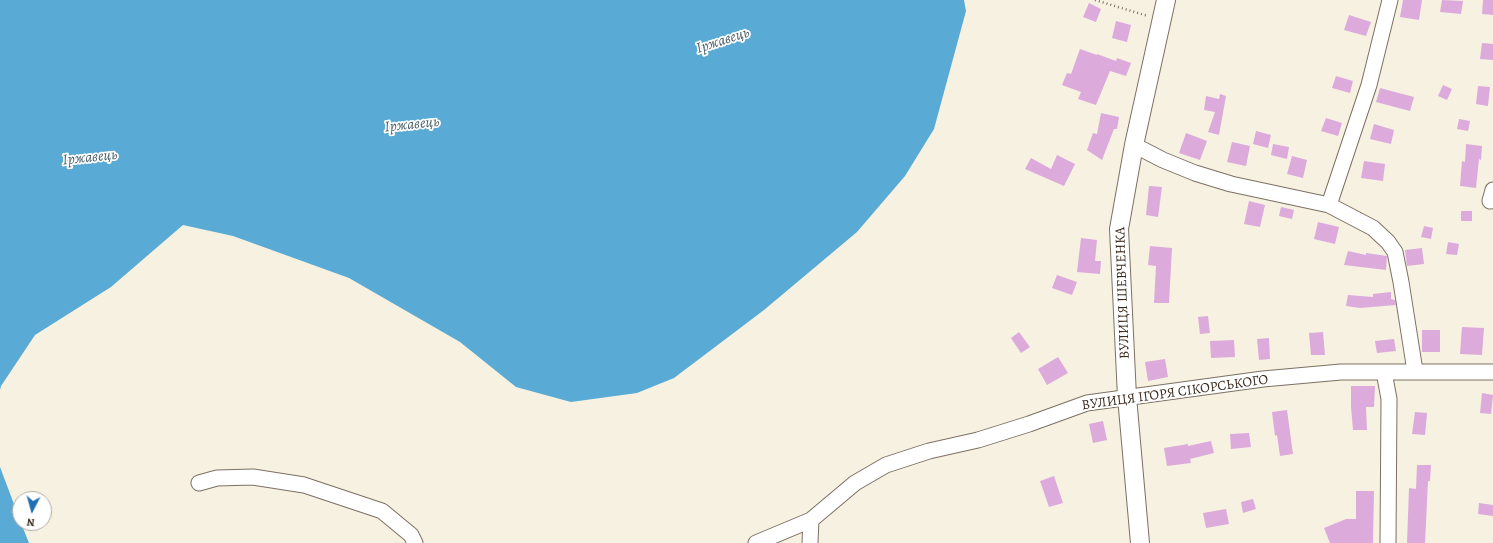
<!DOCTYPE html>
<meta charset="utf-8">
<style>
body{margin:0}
#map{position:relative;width:1493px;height:543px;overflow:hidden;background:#f7f1e2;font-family:Alegreya,serif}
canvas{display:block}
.north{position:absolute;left:12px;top:491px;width:40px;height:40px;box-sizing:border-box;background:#fff;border:1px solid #b1aaa5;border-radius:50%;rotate:186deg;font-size:11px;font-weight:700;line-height:16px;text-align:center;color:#3b2a1e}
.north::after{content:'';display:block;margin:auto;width:14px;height:18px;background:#1f6fb2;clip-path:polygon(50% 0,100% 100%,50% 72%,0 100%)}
</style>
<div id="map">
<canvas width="1493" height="543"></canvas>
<div class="north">N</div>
</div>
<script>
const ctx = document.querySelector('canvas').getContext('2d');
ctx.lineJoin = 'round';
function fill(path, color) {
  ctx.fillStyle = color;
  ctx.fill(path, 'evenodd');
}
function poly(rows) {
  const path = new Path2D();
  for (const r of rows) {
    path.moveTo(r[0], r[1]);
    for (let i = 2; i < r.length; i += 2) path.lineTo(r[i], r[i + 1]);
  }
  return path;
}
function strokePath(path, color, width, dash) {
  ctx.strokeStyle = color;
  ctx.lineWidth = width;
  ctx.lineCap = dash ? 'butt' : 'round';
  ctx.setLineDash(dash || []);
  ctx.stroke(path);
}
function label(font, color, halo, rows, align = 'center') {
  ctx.font = font + ' Alegreya,serif';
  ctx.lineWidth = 3.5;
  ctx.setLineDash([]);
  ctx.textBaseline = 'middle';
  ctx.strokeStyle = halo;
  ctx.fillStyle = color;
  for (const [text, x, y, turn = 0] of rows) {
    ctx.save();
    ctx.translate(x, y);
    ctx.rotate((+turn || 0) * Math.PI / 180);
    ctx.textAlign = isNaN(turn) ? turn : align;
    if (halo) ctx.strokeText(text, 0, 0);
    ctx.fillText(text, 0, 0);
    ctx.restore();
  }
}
const water = poly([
 [0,0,964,0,966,11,934,129,905,176,857,232,764,310,674,378,637,393,571,402,516,387,460,342,349,278,233,236,183,225,111,287,35,335,1,386,0,390],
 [0,467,20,520,20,523,21,523,29,543,0,543]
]);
const building = poly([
 [1403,0,1422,0,1419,20,1400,17],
 [1442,0,1463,1,1461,14,1440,12],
 [1483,0,1493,0,1493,15,1482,14],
 [1089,3,1101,9,1096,22,1083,17],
 [1349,15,1371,22,1366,36,1344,30],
 [1116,21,1131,25,1127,42,1112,38],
 [1482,43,1493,44,1493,60,1480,59],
 [1080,49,1097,55,1097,54,1116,61,1117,58,1131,63,1126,76,1110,71,1096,105,1078,99,1081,92,1062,85,1067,73,1071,74],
 [1336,76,1353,81,1350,93,1332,88],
 [1443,85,1452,89,1447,100,1438,96],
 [1478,86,1490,87,1488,106,1476,104],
 [1380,88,1414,97,1410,111,1376,102],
 [1220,94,1226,96,1219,135,1208,132,1215,112,1204,110,1206,96,1219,99],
 [1101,113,1119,117,1117,129,1114,129,1102,160,1087,150,1093,133,1097,134],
 [1326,118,1342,123,1338,136,1321,131],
 [1459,119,1470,121,1468,131,1457,129],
 [1374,124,1394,130,1391,144,1370,139],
 [1256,131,1271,135,1268,148,1253,144],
 [1186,133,1207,141,1200,160,1179,153],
 [1232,142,1250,146,1246,166,1227,162],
 [1273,144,1289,147,1287,159,1271,155],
 [1466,144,1482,146,1481,160,1479,159,1476,188,1460,186,1462,161,1465,162],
 [1057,155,1075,164,1064,186,1025,169,1031,158,1051,169],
 [1292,156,1307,160,1303,178,1287,174],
 [1364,161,1385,164,1383,181,1361,178],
 [1149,186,1162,187,1158,217,1146,215],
 [1249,201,1265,205,1260,227,1244,224],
 [1281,207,1294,210,1292,219,1279,216],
 [1461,211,1472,211,1472,221,1461,221],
 [1318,222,1339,227,1335,244,1314,239],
 [1424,226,1433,228,1431,239,1421,237],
 [1081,238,1097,240,1095,261,1101,261,1100,274,1077,272],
 [1448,242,1459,244,1457,255,1446,254],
 [1150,246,1172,248,1169,303,1154,303,1156,266,1148,265],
 [1422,248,1424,264,1407,266,1405,250],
 [1348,251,1366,255,1366,253,1387,256,1386,270,1344,265],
 [1057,275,1077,282,1072,295,1052,288],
 [1391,292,1391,299,1395,300,1396,305,1360,308,1346,306,1348,295,1373,297,1373,294],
 [1208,316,1210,333,1200,334,1198,317],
 [1462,327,1484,328,1482,355,1460,354],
 [1422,330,1440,330,1440,352,1422,352],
 [1019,332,1030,347,1021,353,1011,338],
 [1323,332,1325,355,1311,355,1309,333],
 [1269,338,1270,359,1259,360,1257,339],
 [1394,339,1396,351,1377,353,1375,341],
 [1234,340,1235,357,1211,358,1210,341],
 [1058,357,1068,373,1047,385,1038,369],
 [1165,359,1168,377,1148,381,1145,362],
 [1351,386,1375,386,1374,407,1366,407,1367,430,1353,430,1351,407],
 [1482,393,1493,395,1491,414,1480,413],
 [1287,410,1293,454,1280,456,1277,435,1275,436,1272,412],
 [1415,412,1427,413,1425,435,1412,434],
 [1103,421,1107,440,1093,443,1089,424],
 [1249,433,1251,447,1231,449,1230,434],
 [1211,441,1214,453,1190,459,1191,463,1167,466,1164,448,1188,444,1188,446],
 [1417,465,1431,465,1430,481,1428,481,1425,543,1407,543,1409,488,1416,489],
 [1054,476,1063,503,1049,507,1040,481],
 [1356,491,1374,491,1373,543,1330,543,1324,528,1346,519,1356,519],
 [1253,499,1256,509,1243,513,1241,502],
 [1479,503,1493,505,1493,516,1478,514],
 [1226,509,1229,524,1206,528,1203,513]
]);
const path = poly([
 [1095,0,1148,16]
]);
const minor = poly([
 [1134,145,1163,160,1195,173,1231,184,1329,205,1373,228,1388,242,1395,252,1401,282,1415,371],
 [1490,201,1493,190],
 [1329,205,1369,85,1390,0],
 [1384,372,1389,399,1388,543],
 [199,483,217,478,253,477,304,485,382,511,411,535,415,543],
 [756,543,811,520,855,483,886,465,929,451,978,440,1029,424,1087,403,1263,379,1341,372,1493,372],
 [810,543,811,520]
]);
const tertiary = poly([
 [1140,543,1127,397,1119,229,1134,145,1166,0]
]);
const streetNames = [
 ["ВУЛИЦЯ ШЕВЧЕНКА",1123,293,-92],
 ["ВУЛИЦЯ ІГОРЯ СІКОРСЬКОГО",1175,393,-8]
];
const waterNames = [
 ["Іржавець",723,41,-18],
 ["Іржавець",412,125,-6],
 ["Іржавець",90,158,-6]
];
fill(water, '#59aad4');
fill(building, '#dcabdc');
strokePath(minor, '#7d7063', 17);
strokePath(tertiary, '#7d7063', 20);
strokePath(path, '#7d7063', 2.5, [1, 3]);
strokePath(minor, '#fff', 15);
strokePath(tertiary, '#fff', 18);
label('14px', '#3b2a1e', '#fff', streetNames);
label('italic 15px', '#475d67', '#fff', waterNames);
</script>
